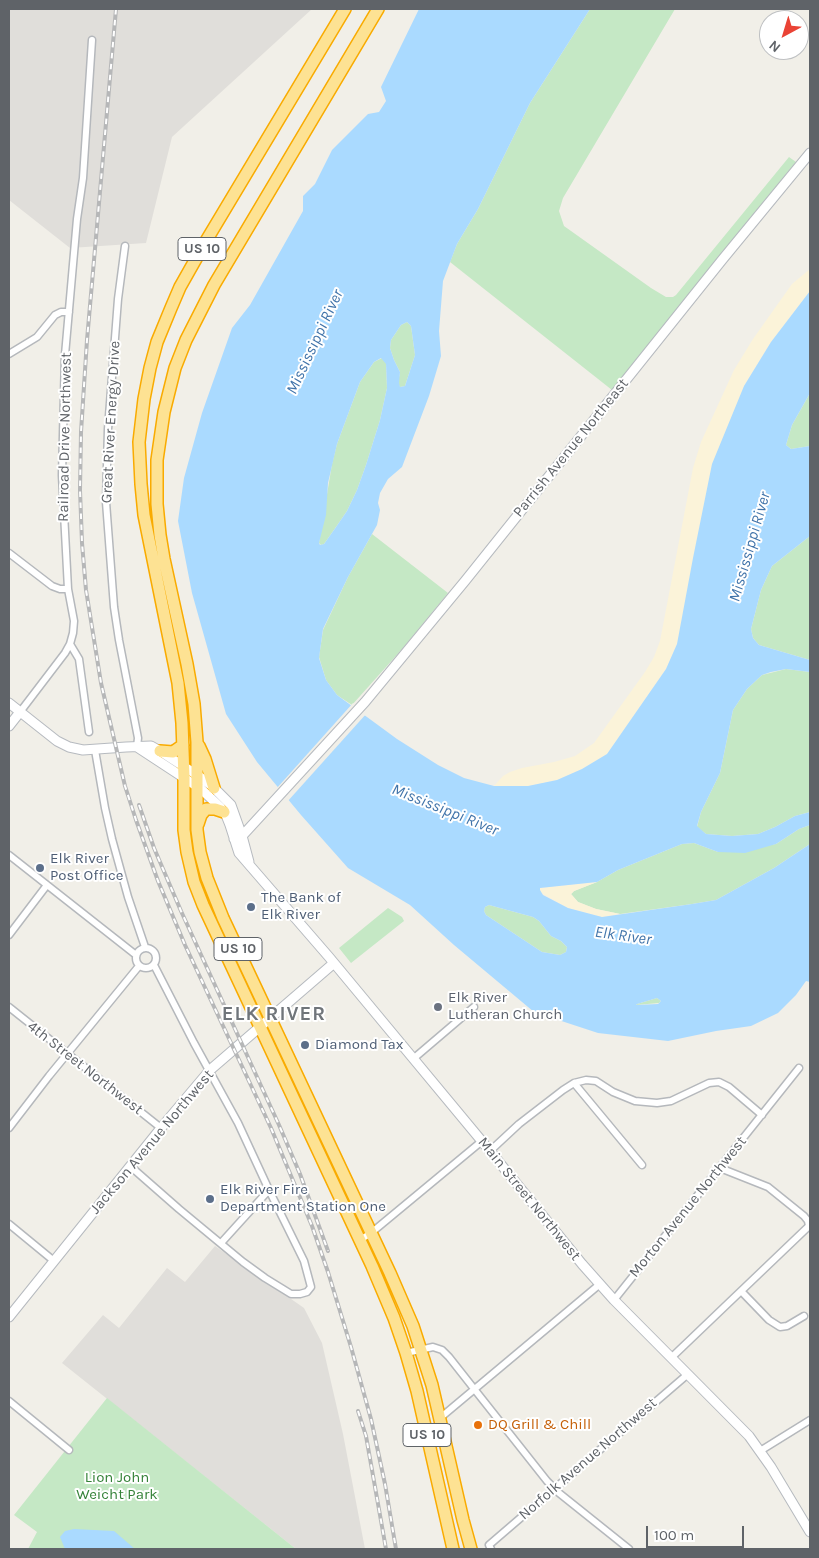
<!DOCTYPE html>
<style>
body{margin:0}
#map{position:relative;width:819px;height:1558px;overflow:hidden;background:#f1efe8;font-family:Karla,sans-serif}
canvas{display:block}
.frame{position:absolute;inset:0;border:10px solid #5f6368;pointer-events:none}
.north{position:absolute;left:759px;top:10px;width:50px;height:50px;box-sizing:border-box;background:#fff;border:1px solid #bfc1c3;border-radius:50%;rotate:219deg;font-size:14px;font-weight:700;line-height:20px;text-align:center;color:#5f6368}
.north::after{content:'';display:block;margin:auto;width:18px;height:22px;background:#ea4335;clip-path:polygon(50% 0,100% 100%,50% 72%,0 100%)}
.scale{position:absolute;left:646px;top:1526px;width:98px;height:22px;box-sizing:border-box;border:2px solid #5f6368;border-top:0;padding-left:6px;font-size:15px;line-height:18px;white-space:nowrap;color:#5f6368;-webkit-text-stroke:4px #fff;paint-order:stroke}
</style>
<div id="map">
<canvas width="819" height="1558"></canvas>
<div class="frame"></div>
<div class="north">N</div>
<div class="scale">100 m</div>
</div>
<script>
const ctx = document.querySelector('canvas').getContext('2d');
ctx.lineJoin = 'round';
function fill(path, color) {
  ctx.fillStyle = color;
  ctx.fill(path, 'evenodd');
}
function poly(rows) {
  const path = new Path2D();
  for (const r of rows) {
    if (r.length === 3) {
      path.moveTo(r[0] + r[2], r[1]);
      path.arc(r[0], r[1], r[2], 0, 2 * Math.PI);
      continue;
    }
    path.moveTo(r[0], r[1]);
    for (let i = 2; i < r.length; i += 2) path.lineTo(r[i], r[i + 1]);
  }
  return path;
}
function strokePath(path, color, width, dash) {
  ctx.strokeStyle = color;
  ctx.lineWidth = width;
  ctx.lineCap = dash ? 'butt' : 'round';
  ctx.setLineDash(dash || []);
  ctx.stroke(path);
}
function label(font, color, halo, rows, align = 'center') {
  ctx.font = font + ' Karla,sans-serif';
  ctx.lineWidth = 4;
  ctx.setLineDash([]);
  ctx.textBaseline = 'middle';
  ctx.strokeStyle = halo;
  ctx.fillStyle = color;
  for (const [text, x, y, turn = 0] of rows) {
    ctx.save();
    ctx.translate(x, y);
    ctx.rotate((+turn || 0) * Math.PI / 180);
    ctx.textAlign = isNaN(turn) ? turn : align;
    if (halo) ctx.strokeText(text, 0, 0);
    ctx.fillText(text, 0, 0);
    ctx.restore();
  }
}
const industrial = poly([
 [9,9,312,9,172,137,146,243,70,248,9,200],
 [215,1246,304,1308,322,1343,343,1434,365,1549,296,1549,62,1363,103,1315,119,1328,167,1268,185,1282]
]);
const green = poly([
 [590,9,675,9,563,198,559,211,564,226,651,288,666,297,673,297,676,295,789,157,796,162,612,390,450,262,457,244,478,209,530,103],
 [407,322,411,326,415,355,405,386,400,387,398,383,400,372,394,360,390,348,391,340,401,325],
 [382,358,386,363,387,388,380,420,366,465,357,490,347,511,336,527,324,544,321,545,319,543,332,464,337,444,360,382,374,362],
 [810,393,810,446,791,449,786,445,792,425],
 [372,534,448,593,403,648,352,705,337,695,326,680,319,657,323,630,348,577],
 [810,536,810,660,759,645,753,638,751,629,761,590,772,566],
 [786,669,810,672,810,812,795,816,775,827,758,834,732,836,706,834,697,827,701,812,720,773,733,710,747,689,762,675],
 [810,825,810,844,774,868,716,900,692,904,620,914,596,909,578,902,571,894,574,891,597,882,618,870,682,844,694,843,718,852,776,844,799,829],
 [489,905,533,917,539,921,551,936,561,941,567,947,566,952,560,955,542,952,486,915,484,911,485,907],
 [388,908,402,917,404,921,351,963,339,948],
 [657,998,661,1001,659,1003,636,1005,637,1004],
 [107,1398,296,1549,28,1549,37,1532,14,1515]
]);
const sand = poly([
 [810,269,810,291,771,342,744,386,677,644,666,669,607,754,582,769,557,780,528,786,494,786,503,776,510,772,522,768,554,762,575,756,594,743,645,672,654,657,660,641,693,468,701,442,734,370,753,339,792,284],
 [597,882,574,891,571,894,578,902,596,909,620,914,602,917,568,908,543,894,539,891,540,888]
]);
const water = poly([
 [419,9,590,9,530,103,478,209,457,244,443,281,439,331,441,356,429,396,402,467,388,479,380,493,378,503,380,510,377,525,348,577,323,629,319,658,326,680,337,695,397,739,438,765,464,778,494,786,528,786,557,780,582,769,607,754,666,669,677,644,693,558,712,464,744,386,771,342,810,291,810,393,792,425,786,445,791,449,810,446,810,536,772,566,761,590,751,629,753,638,759,645,810,660,810,672,786,669,771,672,762,675,747,689,733,710,720,773,701,812,697,826,706,834,732,836,758,834,775,827,795,816,810,812,810,825,799,829,776,844,745,853,718,852,694,843,682,844,618,870,597,882,540,888,540,890,543,895,568,908,602,917,692,904,716,900,774,868,810,844,810,982,806,981,796,995,778,1013,751,1026,716,1031,668,1041,598,1033,534,1012,454,945,410,905,348,868,301,815,257,762,226,714,192,593,178,521,184,478,202,413,232,328,250,305,303,211,303,196,315,184,332,150,368,114,379,112,386,101,381,87],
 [407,322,411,326,415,355,405,386,400,387,399,383,400,372,394,360,390,348,391,340,401,325],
 [381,358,386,364,387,388,380,420,366,465,357,490,347,511,336,527,324,544,320,545,319,543,326,515,328,483,337,444,360,382,374,362],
 [489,905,533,917,539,921,551,936,561,941,567,947,566,952,560,955,542,952,486,915,484,911,485,907],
 [657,998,661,1001,658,1004,636,1005,637,1004],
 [74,1529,114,1531,135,1549,65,1549,60,1537,65,1531]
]);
const pier = poly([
 [353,703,367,713,287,802,276,789]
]);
const street = poly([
 [125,246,118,299,108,429,106,502,114,607,119,640,138,738,137,747],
 [9,354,37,337,55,315,61,312,69,312],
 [9,553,52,586,60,589,68,589],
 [20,712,65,653,70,644],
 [89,732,79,659,70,644,73,633,74,621,68,589,62,475,65,355,77,219,83,178,92,40],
 [95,750,105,808,112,839,128,897,145,947],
 [9,855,136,955],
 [9,935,47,885],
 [146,958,10],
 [9,1007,161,1128],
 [413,1059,474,1007],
 [574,1083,642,1165],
 [9,1128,49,1076,139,966],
 [490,1151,519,1124,563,1090,574,1083,586,1080,596,1081,613,1092,635,1101,657,1103,671,1101,709,1083,719,1082,729,1087,762,1115],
 [130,1166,179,1209,243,1262,265,1278,291,1294,300,1294,307,1292,311,1287,304,1261,269,1190,238,1123,194,1043,154,965],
 [9,1224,54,1261],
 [360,1240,371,1233,482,1141],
 [221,1243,269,1190],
 [741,1291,769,1320,780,1327,787,1326,804,1316],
 [614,1300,799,1068],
 [406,1353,433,1347,442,1350,449,1357,475,1390,547,1481,559,1493,629,1549],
 [672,1357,809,1226,808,1221,804,1216,768,1187,720,1168],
 [9,1401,69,1450],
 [440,1418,600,1284],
 [760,1451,810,1420],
 [491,1549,489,1545,688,1374]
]);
const secondary = poly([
 [9,703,57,741,69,747,83,750,126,747,151,746,160,751,197,775,211,785,231,805,242,836,249,862],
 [9,726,20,712],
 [137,747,201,789,220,807,226,815,230,825,239,853,329,957,490,1151,582,1264,614,1300,749,1436,771,1467,810,1532],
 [234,839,242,836,365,702,465,581,722,260,810,153],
 [9,1317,161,1128,210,1070,334,963]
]);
const highway = poly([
 [345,9,206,241,180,287,171,308,157,342,150,368,144,399,139,442,141,484,144,515,178,683,182,723,184,778,184,830,187,852,194,882,203,905,372,1266,394,1318,406,1353,417,1391,453,1549],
 [378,9,214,285,186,340,175,368,164,412,157,460,157,504,160,535,164,559,187,664,194,704,197,742,197,830,200,852,207,878,223,918,390,1273,413,1326,432,1385,463,1520,471,1549],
 [199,746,205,759,214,788],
 [160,751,173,752,183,745],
 [198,824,201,815,206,809,215,809,224,812]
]);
const rail = poly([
 [116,9,87,340,81,432,80,490,82,543,86,590,101,683,125,786,136,820,158,881,185,945,271,1128,312,1226,328,1272,351,1347,371,1419,385,1484,396,1549],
 [139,805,154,848,181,911,279,1125,300,1174,328,1251],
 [358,1411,366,1436,386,1549]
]);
const markers = [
 [40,868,5,"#5c6f8a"],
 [251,907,5,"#5c6f8a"],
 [438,1007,5,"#6b7280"],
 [305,1045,5,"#5c6f8a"],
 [210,1199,5,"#5c6f8a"],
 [478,1425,5,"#e8710a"]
];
const shields = [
 [202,249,48],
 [238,949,48],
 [427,1435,48]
];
const shieldNames = [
 ["US 10",202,249],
 ["US 10",238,949],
 ["US 10",427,1435]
];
const streetNames = [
 ["Great River Energy Drive",111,422,-87],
 ["Railroad Drive Northwest",65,437,-89],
 ["Parrish Avenue Northeast",571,448,-51],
 ["4th Street Northwest",85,1068,38],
 ["Jackson Avenue Northwest",152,1142,-50],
 ["Main Street Northwest",529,1199,51],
 ["Morton Avenue Northwest",688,1207,-51],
 ["Norfolk Avenue Northwest",588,1459,-41]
];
const serviceNames = [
 ["Elk River",50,859],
 ["Post Office",50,876],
 ["The Bank of",261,898],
 ["Elk River",261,915],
 ["Diamond Tax",315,1045],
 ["Elk River Fire",220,1190],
 ["Department Station One",220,1207]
];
const worshipNames = [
 ["Elk River",448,998],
 ["Lutheran Church",448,1015]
];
const foodNames = [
 ["DQ Grill & Chill",488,1425]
];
const parkNames = [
 ["Lion John",117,1478],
 ["Weicht Park",117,1495]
];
const waterNames = [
 ["Mississippi River",315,342,-65],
 ["Mississippi River",750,547,-74],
 ["Mississippi River",445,810,22],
 ["Elk River",623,936,8]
];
const districtNames = [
 ["ELK RIVER",274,1014]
];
fill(industrial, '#e0deda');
fill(green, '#c5e8c5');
fill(sand, '#fbf3d9');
fill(water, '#aadaff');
fill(pier, '#f1efe8');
strokePath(street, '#b5b8bc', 9);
strokePath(secondary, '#b6babf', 11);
strokePath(highway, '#f9ab00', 14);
strokePath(street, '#fff', 6);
strokePath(secondary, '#fff', 9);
strokePath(highway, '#fde293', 11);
strokePath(rail, '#b6b7b8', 4);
strokePath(rail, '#fff', 2, [5.5]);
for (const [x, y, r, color] of markers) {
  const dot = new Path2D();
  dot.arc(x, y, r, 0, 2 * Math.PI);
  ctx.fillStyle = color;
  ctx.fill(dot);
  strokePath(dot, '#fff', 2);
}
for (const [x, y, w] of shields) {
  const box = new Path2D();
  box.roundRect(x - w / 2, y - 11.5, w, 23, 4);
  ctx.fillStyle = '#fff';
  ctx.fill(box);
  strokePath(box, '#5f6368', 1);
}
label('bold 14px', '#5f6368', null, shieldNames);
label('15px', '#5f6368', '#fff', streetNames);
label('15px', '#4e5e75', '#fff', serviceNames, 'left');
label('15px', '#5b616d', '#fff', worshipNames, 'left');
label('15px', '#c56008', '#fff', foodNames, 'left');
label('15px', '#348238', '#fff', parkNames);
label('italic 16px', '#4174aa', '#fff', waterNames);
ctx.letterSpacing = '1px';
label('bold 20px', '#70757a', '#fff', districtNames);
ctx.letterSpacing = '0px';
</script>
